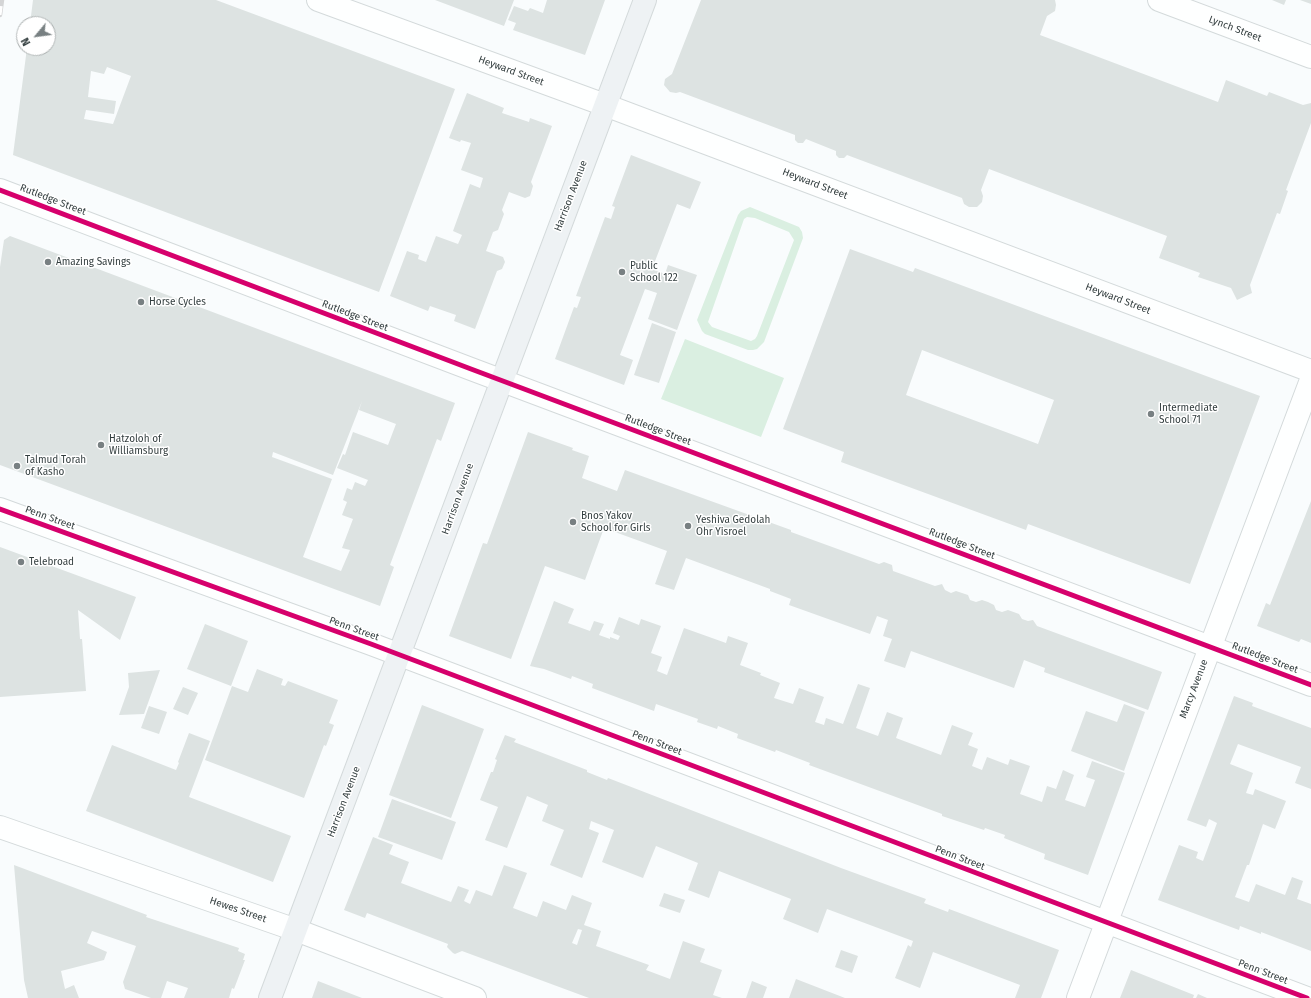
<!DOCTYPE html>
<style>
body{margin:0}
#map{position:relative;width:1311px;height:998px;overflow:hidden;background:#f9fcfd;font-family:"Fira Sans",sans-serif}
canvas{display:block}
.north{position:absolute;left:16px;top:16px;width:40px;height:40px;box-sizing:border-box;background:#fff;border:1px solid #adb2b2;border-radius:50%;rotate:241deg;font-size:11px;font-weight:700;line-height:16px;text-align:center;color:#333e3f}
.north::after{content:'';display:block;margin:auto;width:14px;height:18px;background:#788082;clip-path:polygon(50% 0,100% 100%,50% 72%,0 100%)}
</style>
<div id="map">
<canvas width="1311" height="998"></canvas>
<div class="north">N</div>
</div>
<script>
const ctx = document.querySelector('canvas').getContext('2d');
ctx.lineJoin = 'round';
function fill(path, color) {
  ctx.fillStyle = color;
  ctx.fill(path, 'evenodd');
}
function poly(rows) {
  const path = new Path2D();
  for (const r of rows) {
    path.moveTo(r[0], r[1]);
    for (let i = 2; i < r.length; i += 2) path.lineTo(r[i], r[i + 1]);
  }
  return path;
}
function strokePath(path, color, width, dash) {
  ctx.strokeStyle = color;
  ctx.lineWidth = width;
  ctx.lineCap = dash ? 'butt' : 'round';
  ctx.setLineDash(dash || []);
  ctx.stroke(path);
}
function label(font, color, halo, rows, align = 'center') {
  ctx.font = font + ' "Fira Sans",sans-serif';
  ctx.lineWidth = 3;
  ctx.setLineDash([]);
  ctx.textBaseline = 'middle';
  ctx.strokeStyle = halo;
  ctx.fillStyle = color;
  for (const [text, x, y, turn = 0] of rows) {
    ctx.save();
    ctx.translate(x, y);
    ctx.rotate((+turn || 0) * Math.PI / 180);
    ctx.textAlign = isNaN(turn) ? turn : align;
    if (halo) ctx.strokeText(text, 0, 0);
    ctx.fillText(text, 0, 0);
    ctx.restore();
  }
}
const green = poly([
 [750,207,799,227,802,232,803,238,764,342,757,349,753,350,748,350,705,334,702,331,697,320,738,215,741,211],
 [747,217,755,218,789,232,794,240,757,336,755,339,751,341,712,327,708,322,744,219],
 [685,339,784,378,761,437,661,399]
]);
const building = poly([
 [33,0,216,0,455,89,379,292,13,155,27,48,48,48,48,24,30,24],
 [107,67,131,76,113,124,84,119,86,110,114,114,116,101,88,97,91,71,104,74],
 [435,0,514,0,504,26],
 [547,0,605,0,585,55,513,30,516,23,508,20,514,6,528,11,530,8,543,13],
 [701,0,1055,0,1056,5,1055,11,1047,16,1040,35,1218,102,1226,80,1267,96,1269,92,1303,105,1311,103,1311,123,1286,190,1288,191,1280,214,1277,213,1250,285,1252,293,1237,300,1231,288,1198,277,1200,273,1159,258,1167,236,989,169,981,190,983,196,982,202,977,207,969,207,964,204,962,198,847,155,844,158,839,158,836,155,836,151,806,139,803,143,798,143,795,140,795,135,680,92,676,93,670,92,664,85,665,79,672,74],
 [1272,0,1286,0,1284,5],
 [1300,0,1311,0,1311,4],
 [467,93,504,108,502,113,529,122,530,118,552,126,531,182,533,186,530,196,525,198,509,192,502,210,504,214,498,230,493,232,486,251,503,257,505,262,502,269,497,271,475,329,454,321,456,315,430,306,428,311,390,296,407,251,419,255,418,259,426,262,436,236,458,244,462,235,453,231,470,184,480,188,483,178,461,170,471,143,461,140,460,142,449,138],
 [631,155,701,182,690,209,677,204,652,269,665,274,668,265,697,275,677,330,648,319,657,293,645,289,620,355,633,360,624,385,555,359,574,307,577,308,581,297,576,296,605,217,611,219,615,207,612,206],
 [10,236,455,403,441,441,437,439,390,565,394,567,380,606,0,465,0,267,4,240],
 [362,401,359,410,396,424,388,445,353,432,345,455,343,454,337,468,368,480,365,486,355,482,352,490,347,488,343,500,347,502,342,515,353,519,342,548,350,550,341,571,303,557,332,479,272,457,273,452,333,475],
 [850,249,913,272,915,268,1260,396,1190,584,1028,524,1026,530,841,462,844,452,783,429],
 [922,350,1054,400,1038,444,906,395],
 [652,323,676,332,659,383,634,375],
 [528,432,573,448,572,450,589,456,582,478,617,491,625,470,791,530,791,532,879,564,884,562,892,565,893,571,935,586,942,584,945,590,951,593,956,591,968,595,970,600,976,602,982,600,988,602,994,605,996,610,1002,612,1008,610,1019,614,1022,619,1028,621,1033,620,1037,626,1162,672,1148,710,1044,672,1045,668,1024,660,1014,688,911,651,905,668,884,661,892,639,883,636,888,620,877,616,870,634,789,605,791,599,770,591,770,589,686,558,674,590,655,584,667,551,604,528,585,580,545,566,511,659,449,636,483,543,487,544],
 [1311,501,1311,643,1301,639,1299,642,1257,626,1266,603,1270,605],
 [0,547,136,597,120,640,78,610,80,639,82,639,86,691,0,697],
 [554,601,574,609,568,623,590,631,594,621,604,624,599,635,610,639,610,637,618,640,620,636,613,633,619,617,639,625,641,619,661,626,651,653,662,657,657,671,667,675,684,628,726,643,728,636,748,643,740,665,761,673,760,675,780,683,774,698,793,704,799,688,824,697,815,722,824,725,826,718,843,724,858,684,870,688,856,728,878,736,887,712,903,718,896,738,941,755,952,725,973,733,968,745,978,749,972,766,982,770,987,757,1008,765,1010,759,1030,766,1020,794,1042,802,1047,786,1056,789,1063,770,1074,775,1065,800,1085,807,1095,780,1086,777,1092,761,1125,773,1088,875,1044,859,1045,854,1004,838,1005,835,985,828,984,830,942,816,942,814,809,765,810,763,776,750,775,752,737,738,738,734,718,726,717,729,697,722,698,719,656,704,654,711,592,688,593,684,572,676,571,679,544,669,530,666],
 [205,624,248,641,231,686,187,669],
 [257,669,283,679,281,685,285,686,288,681,338,700,329,723,334,725,326,746,324,745,304,798,205,760,232,686,248,692],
 [160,670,144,714,119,715,129,687,128,673],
 [183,687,198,693,188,715,173,709],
 [1234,696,1253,703,1252,706,1311,728,1311,789,1295,783,1301,767,1238,744,1230,764,1253,773,1246,793,1253,795,1255,789,1286,801,1275,829,1263,824,1249,865,1247,865,1235,897,1249,902,1256,884,1285,895,1292,877,1303,881,1297,899,1311,904,1311,951,1261,932,1261,934,1240,926,1239,930,1158,900,1179,845,1198,852,1196,858,1203,861,1217,823,1209,819,1206,827,1187,820],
 [1124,704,1145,712,1124,771,1071,751,1086,711,1117,722],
 [422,705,484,729,451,818,389,795],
 [149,706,167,712,159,734,141,728],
 [189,733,210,741,189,797,291,836,273,882,86,811,112,745,176,770,179,763,178,762],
 [505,735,516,739,514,742,587,770,587,772,607,780,608,778,841,868,926,899,924,903,948,912,949,909,1059,950,1041,998,1015,998,1020,985,933,952,920,988,895,978,908,945,911,947,913,941,827,909,818,933,783,919,791,899,719,871,709,898,688,890,698,863,656,846,643,878,602,862,614,830,591,821,589,829,599,833,582,878,550,865,564,830,542,821,548,805,527,796,507,848,485,840,498,807,480,800,491,772,493,772,497,760,495,759],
 [392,799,456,822,442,860,378,837],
 [373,837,393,845,389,854,409,862,401,883,451,902,458,886,469,890,464,901,470,904,476,890,492,896,504,865,527,873,513,908,537,917,543,901,566,910,572,895,592,903,584,925,601,931,596,946,649,965,646,970,670,979,683,941,705,949,700,962,722,970,713,995,722,998,589,998,462,951,455,954,453,953,447,947,448,944,367,913,365,918,344,910],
 [578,929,582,930,577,945,572,943],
 [14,865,147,915,146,917,239,948,238,951,245,954,243,960,245,960,234,989,232,988,229,998,184,998,188,988,167,981,161,998,151,998,125,989,123,982,136,946,92,931,87,943,107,952,104,960,61,971,65,989,74,985,79,998,28,998,24,980],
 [664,893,685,900,680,913,659,906],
 [841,950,858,956,852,973,835,967],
 [1131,970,1194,995,1193,998,1120,998],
 [796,979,845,998,789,998],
 [318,981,362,998,312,998],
 [752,981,767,987,763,998,746,998],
 [1198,994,1207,998,1196,998]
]);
const street = poly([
 [318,0,605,105,1311,371],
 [1159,0,1311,57],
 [0,190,471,369,1311,685],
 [0,509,371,644,1307,998],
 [0,827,296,930,475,998],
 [1078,998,1311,380]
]);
const secondary = poly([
 [270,998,645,0]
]);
const rail = poly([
 [0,15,2,0]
]);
const cycleway = poly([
 [0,190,471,369,1311,685],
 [0,509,371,644,1307,998]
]);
const markers = [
 [48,262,4,"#788082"],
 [622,272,4,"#788082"],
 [141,302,4,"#788082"],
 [1151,414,4,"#788082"],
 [101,445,4,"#788082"],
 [17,466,4,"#788082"],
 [573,522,4,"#788082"],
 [688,526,4,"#788082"],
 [21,562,4,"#788082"]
];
const streetNames = [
 ["Lynch Street",1235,29,21],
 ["Heyward Street",511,71,20],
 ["Heyward Street",815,184,21],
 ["Harrison Avenue",571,196,-69],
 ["Rutledge Street",53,200,21],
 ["Heyward Street",1118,299,21],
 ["Rutledge Street",355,316,21],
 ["Rutledge Street",658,430,21],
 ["Harrison Avenue",458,499,-70],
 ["Penn Street",50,518,20],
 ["Rutledge Street",962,544,21],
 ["Penn Street",354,629,20],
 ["Rutledge Street",1265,658,21],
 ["Marcy Avenue",1194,689,-69],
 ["Penn Street",657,743,21],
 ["Harrison Avenue",344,802,-69],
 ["Penn Street",960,858,21],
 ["Hewes Street",238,910,19],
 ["Penn Street",1263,972,21]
];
const poiNames = [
 ["Amazing Savings",56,262],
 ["Public",630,266],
 ["School 122",630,278],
 ["Horse Cycles",149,302],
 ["Intermediate",1159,408],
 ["School 71",1159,420],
 ["Hatzoloh of",109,439],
 ["Williamsburg",109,451],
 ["Talmud Torah",25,460],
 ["of Kasho",25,472],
 ["Bnos Yakov",581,516],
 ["School for Girls",581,528],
 ["Yeshiva Gedolah",696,520],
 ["Ohr Yisroel",696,532],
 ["Telebroad",29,562]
];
fill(green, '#daefe1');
fill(building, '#dde3e2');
strokePath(street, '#d4dadb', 24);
strokePath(secondary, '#d4dadb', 24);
strokePath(street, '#feffff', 22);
strokePath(secondary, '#eef2f4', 22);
strokePath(rail, '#d4d5d6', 4.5);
strokePath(rail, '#fff', 3, [9]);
strokePath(cycleway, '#d6006c', 5);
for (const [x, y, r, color] of markers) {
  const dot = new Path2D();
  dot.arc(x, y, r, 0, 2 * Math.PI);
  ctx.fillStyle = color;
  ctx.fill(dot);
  strokePath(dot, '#fff', 1.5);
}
label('10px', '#333e3f', '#fff', streetNames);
label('10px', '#333e3f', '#fff', poiNames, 'left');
</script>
